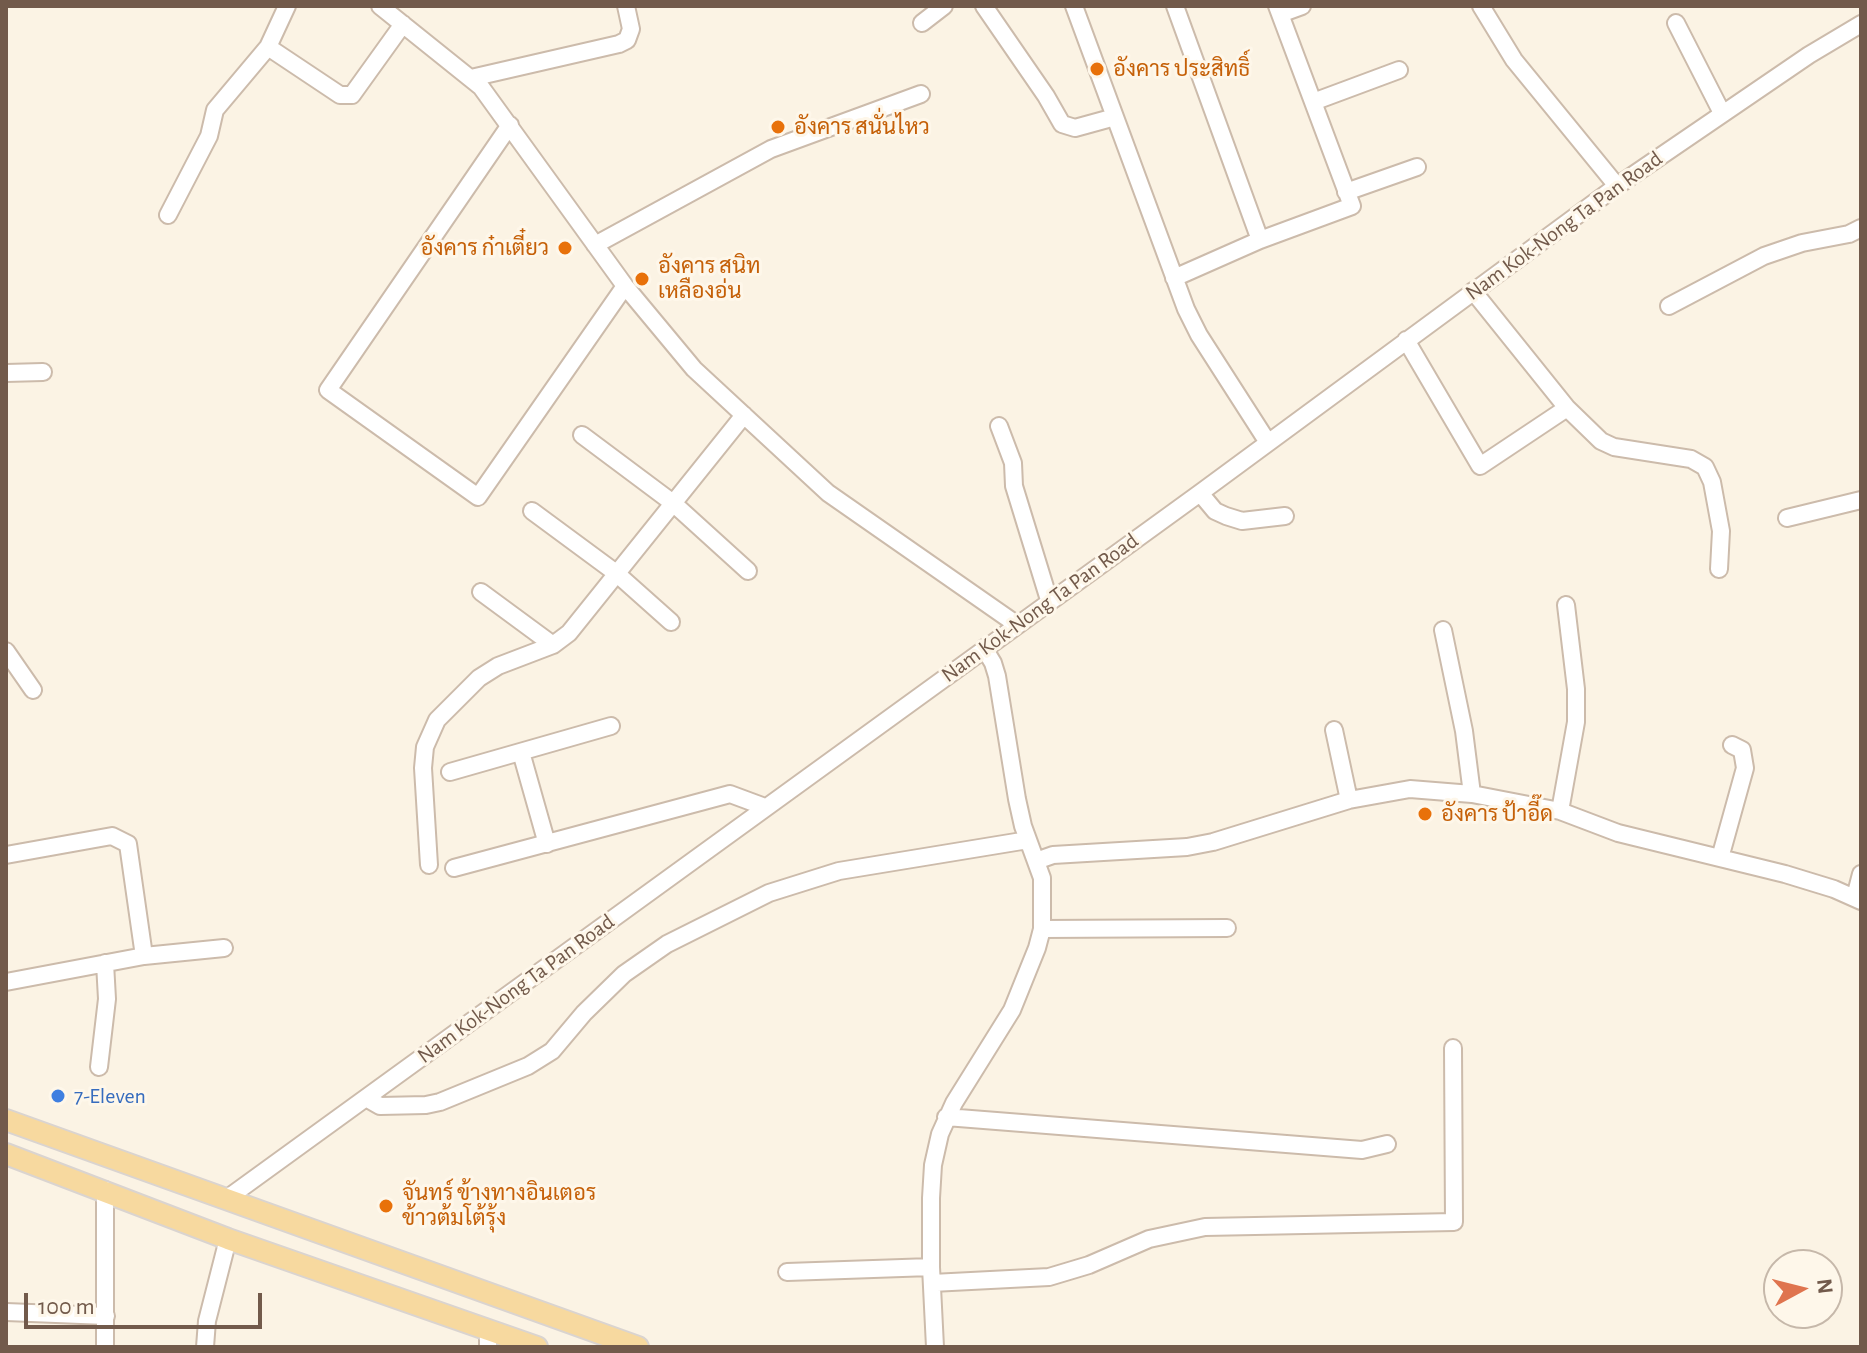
<!DOCTYPE html>
<meta charset="utf-8">
<style>
body{margin:0}
#map{position:relative;width:1867px;height:1353px;overflow:hidden;background:#fbf3e4;font-family:"Alegreya Sans",sans-serif}
canvas{display:block}
.frame{position:absolute;inset:0;border:8px solid #725a4b;pointer-events:none}
.north{position:absolute;left:1763px;top:1249px;width:80px;height:80px;box-sizing:border-box;background:#fef7ea;border:2px solid #c6b8aa;border-radius:50%;rotate:83deg;font-size:22px;font-weight:700;line-height:32px;text-align:center;color:#725a4b}
.north::after{content:'';display:block;margin:auto;width:28px;height:36px;background:#df744e;clip-path:polygon(50% 0,100% 100%,50% 72%,0 100%)}
.scale{position:absolute;left:24px;top:1293px;width:238px;height:36px;box-sizing:border-box;border:4px solid #725a4b;border-top:0;padding-left:10px;font-size:24px;line-height:28px;white-space:nowrap;color:#725a4b;-webkit-text-stroke:6px #fef7ea;paint-order:stroke}
</style>
<div id="map">
<canvas width="1867" height="1353"></canvas>
<div class="frame"></div>
<div class="north">N</div>
<div class="scale">100 m</div>
</div>
<script>
const ctx = document.querySelector('canvas').getContext('2d');
ctx.lineJoin = 'round';
function poly(rows) {
  const path = new Path2D();
  for (const r of rows) {
    path.moveTo(r[0], r[1]);
    for (let i = 2; i < r.length; i += 2) path.lineTo(r[i], r[i + 1]);
  }
  return path;
}
function strokePath(path, color, width, dash) {
  ctx.strokeStyle = color;
  ctx.lineWidth = width;
  ctx.lineCap = dash ? 'butt' : 'round';
  ctx.setLineDash(dash || []);
  ctx.stroke(path);
}
function label(font, color, halo, rows, align = 'center') {
  ctx.font = font + ' "Alegreya Sans",Sarabun,sans-serif';
  ctx.lineWidth = 6;
  ctx.setLineDash([]);
  ctx.textBaseline = 'middle';
  ctx.strokeStyle = halo;
  ctx.fillStyle = color;
  for (const [text, x, y, turn = 0] of rows) {
    ctx.save();
    ctx.translate(x, y);
    ctx.rotate((+turn || 0) * Math.PI / 180);
    ctx.textAlign = isNaN(turn) ? turn : align;
    if (halo) ctx.strokeText(text, 0, 0);
    ctx.fillText(text, 0, 0);
    ctx.restore();
  }
}
const minor = poly([
 [380,6,481,87,625,286,694,369,828,493,1016,624],
 [984,6,1046,96,1062,124,1075,128,1115,117],
 [1074,6,1186,309,1199,335,1267,441],
 [1175,6,1260,240],
 [1481,6,1514,60,1617,186],
 [1280,14,1302,6],
 [922,23,944,6],
 [1676,23,1722,113],
 [268,47,340,95,352,95,403,24],
 [471,78,619,44,627,40,631,29,626,6],
 [1313,102,1399,70],
 [510,125,328,390,478,497,625,286],
 [1346,192,1417,167],
 [168,215,209,136,215,110,268,47,287,6],
 [595,245,771,149,921,94],
 [1174,278,1260,240,1352,206,1277,6],
 [1473,291,1567,408,1601,441,1614,447,1691,459,1705,467,1712,482,1721,531,1719,569],
 [1669,306,1764,256,1802,243,1849,234,1861,228],
 [1406,340,1480,466,1567,408],
 [6,373,43,372],
 [999,426,1013,463,1014,486,1049,600],
 [582,435,673,503,748,571],
 [1200,493,1215,511,1226,516,1242,521,1285,516],
 [532,511,616,573,671,622],
 [1787,518,1861,500],
 [481,592,553,645],
 [1443,630,1464,731,1472,794],
 [6,651,33,690],
 [1334,730,1349,800],
 [521,752,547,844],
 [450,772,611,726],
 [1560,811,1576,722,1576,689,1566,605],
 [6,855,112,836,128,844,144,956,6,982],
 [1720,858,1745,768,1742,750,1732,745],
 [1036,861,1053,855,1187,847,1213,842,1349,800,1410,789,1472,794,1560,811,1618,833,1785,874,1834,889,1861,901],
 [429,865,423,768,425,747,437,720,479,678,498,666,553,645,569,633,744,415],
 [454,868,730,794,765,807],
 [1855,897,1861,874],
 [1042,929,1227,928],
 [144,956,224,948],
 [99,1067,107,999,105,963],
 [366,1098,380,1106,426,1105,440,1102,528,1066,552,1051,584,1013,624,974,667,944,769,893,839,871,1028,840],
 [946,1117,1362,1150,1387,1144],
 [105,1190,105,1347],
 [225,1200,1200,493,1617,186,1809,55,1861,24],
 [787,1272,931,1267],
 [932,1283,1049,1277,1089,1265,1149,1239,1205,1227,1454,1222,1453,1048],
 [6,1312,106,1316],
 [488,1329,488,1347],
 [205,1347,207,1321,228,1239],
 [935,1347,931,1267,931,1198,933,1165,940,1134,954,1103,1012,1010,1037,948,1042,929,1042,878,1023,826,1017,799,997,676,993,663,984,648]
]);
const major = poly([
 [6,1120,638,1347],
 [6,1154,228,1239,537,1347]
]);
const markers = [
 [1097,69,8,"#e8710a"],
 [778,127,8,"#e8710a"],
 [565,248,8,"#e8710a"],
 [642,279,8,"#e8710a"],
 [1425,814,8,"#e8710a"],
 [58,1096,8,"#3f7fe0"],
 [386,1206,8,"#e8710a"]
];
const foodNames = [
 ["อังคาร ประสิทธิ์",1113,69],
 ["อังคาร สนั่นไหว",794,127],
 ["อังคาร ก๋าเตี๋ยว",549,248,"right"],
 ["อังคาร สนิท",658,266],
 ["เหลืองอ่น",658,291],
 ["อังคาร ป้าอี๊ด",1441,814],
 ["จันทร์ ข้างทางอินเตอร",402,1193],
 ["ข้าวต้มโต้รุ้ง",402,1218]
];
const streetNames = [
 ["Nam Kok-Nong Ta Pan Road",1564,226,-36],
 ["Nam Kok-Nong Ta Pan Road",1040,608,-36],
 ["Nam Kok-Nong Ta Pan Road",516,989,-36]
];
const shopNames = [
 ["7-Eleven",74,1096]
];
strokePath(minor, '#ccbbab', 20);
strokePath(major, '#dad4d0', 24);
strokePath(minor, '#fff', 16);
strokePath(major, '#f7d99f', 20);
for (const [x, y, r, color] of markers) {
  const dot = new Path2D();
  dot.arc(x, y, r, 0, 2 * Math.PI);
  ctx.fillStyle = color;
  ctx.fill(dot);
  strokePath(dot, '#fef7ea', 3);
}
label('22px', '#c56008', '#fef7ea', foodNames, 'left');
label('22px', '#725a4b', '#fef7ea', streetNames);
label('22px', '#366cbe', '#fef7ea', shopNames, 'left');
</script>
